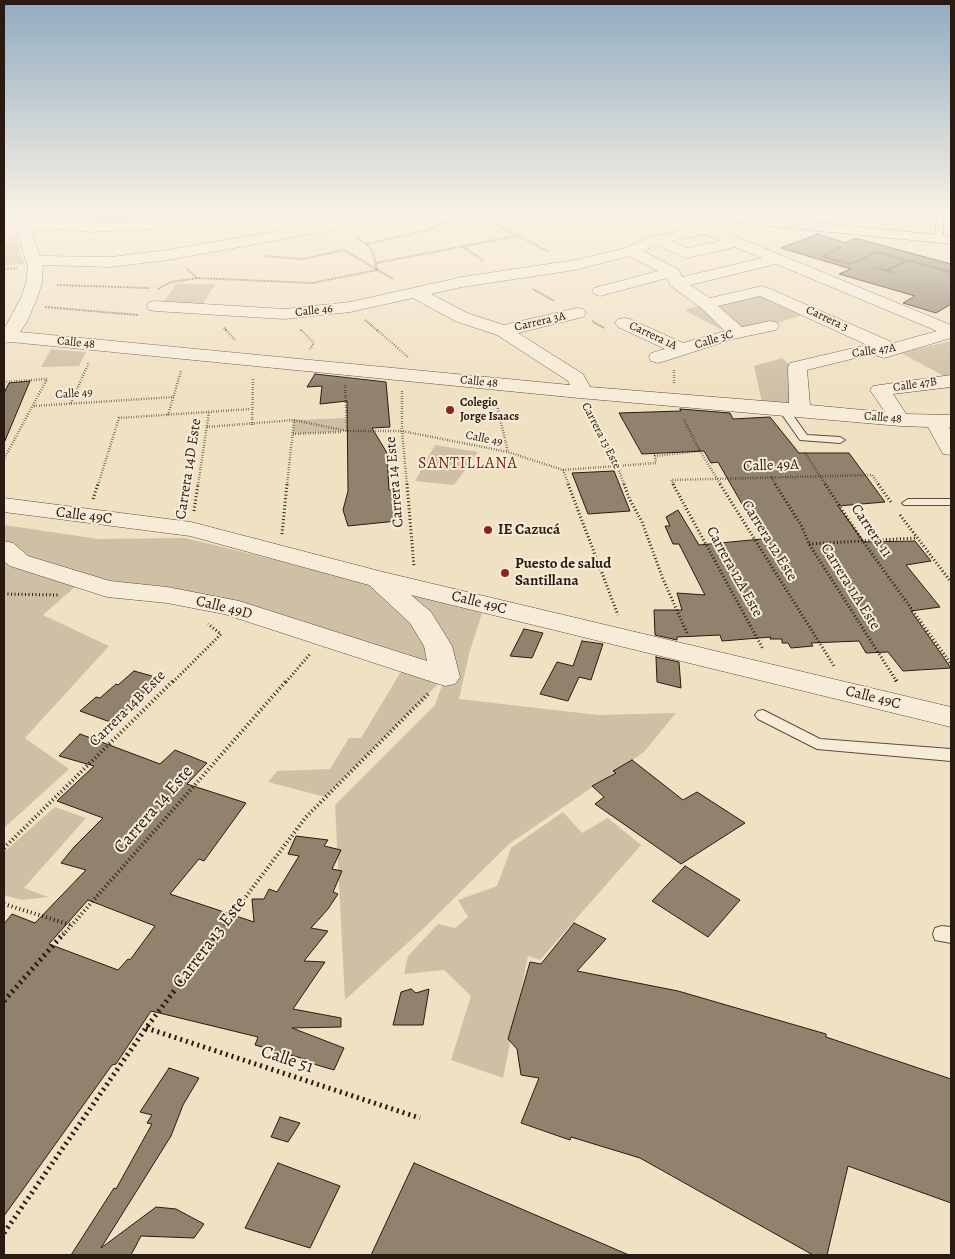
<!DOCTYPE html>
<meta charset="utf-8">
<style>
body{margin:0}
#map{position:relative;width:955px;height:1259px;overflow:hidden;background:#f1e1c3;font-family:Alegreya,serif}
canvas{display:block}
.frame{position:absolute;inset:0;border:5px solid #291b11;pointer-events:none}
</style>
<div id="map">
<canvas width="955" height="1259"></canvas>
<div class="frame"></div>
</div>
<script>
const ctx = document.querySelector('canvas').getContext('2d');
ctx.lineJoin = 'round';
function fill(path, color) {
  ctx.fillStyle = color;
  ctx.fill(path, 'evenodd');
}
function poly(rows) {
  const path = new Path2D();
  for (const r of rows) {
    path.moveTo(r[0], r[1]);
    for (let i = 2; i < r.length; i += 2) path.lineTo(r[i], r[i + 1]);
  }
  return path;
}
function strokePath(path, color, width, dash) {
  ctx.strokeStyle = color;
  ctx.lineWidth = width;
  ctx.lineCap = dash ? 'butt' : 'round';
  ctx.setLineDash(dash || []);
  ctx.stroke(path);
}
function label(font, color, halo, rows, align = 'center') {
  ctx.font = font + ' Alegreya,serif';
  ctx.lineWidth = 4;
  ctx.setLineDash([]);
  ctx.textBaseline = 'middle';
  ctx.strokeStyle = halo;
  ctx.fillStyle = color;
  for (const [text, x, y, turn = 0] of rows) {
    ctx.save();
    ctx.translate(x, y);
    ctx.rotate((+turn || 0) * Math.PI / 180);
    ctx.textAlign = isNaN(turn) ? turn : align;
    if (halo) ctx.strokeText(text, 0, 0);
    ctx.fillText(text, 0, 0);
    ctx.restore();
  }
}
const green = poly([
 [94,212,233,212,185,219,125,223,90,221],
 [15,237,24,264,4,266,4,243],
 [176,284,215,284,203,304,163,303],
 [761,291,811,312,772,325,730,334,684,310],
 [951,341,951,377,946,377,901,353],
 [51,349,86,352,79,366,41,367],
 [782,358,791,366,794,405,762,402,754,366],
 [346,418,347,431,293,434,294,420],
 [435,445,478,452,454,485,415,481],
 [4,525,98,539,185,538,416,594,482,613,469,654,459,699,598,715,676,713,644,752,509,844,426,926,345,1000,335,805,435,705,445,677,325,797,268,782,277,771,330,769,349,738,361,738,405,665,166,587,85,578,43,615,109,646,25,738,69,769,4,828],
 [55,807,86,818,24,888,48,897,22,900,4,895,4,852],
 [563,812,582,833,608,818,641,845,540,960,528,956,503,1078,451,1060,471,996,444,970,404,974,408,956,438,924,455,928,468,917,458,900,497,886,511,848]
]);
const building = poly([
 [818,234,845,243,855,238,951,264,951,304,936,313,903,303,915,296,839,274,851,269,781,248,818,234],
 [315,374,386,382,390,427,372,428,387,453,389,490,391,490,397,521,348,526,343,510,348,491,347,401,320,404,322,386,307,387,315,374],
 [30,381,4,443,4,393,9,383,30,381],
 [680,409,730,413,733,419,770,417,799,453,849,453,885,502,838,506,864,542,915,541,931,561,906,565,940,607,911,611,951,668,903,671,888,652,866,653,859,641,811,643,813,646,791,648,788,643,782,643,782,639,770,639,771,637,722,641,720,635,677,637,677,640,655,635,654,610,682,610,677,593,705,595,679,544,673,544,665,526,670,526,666,517,678,510,699,545,762,539,718,462,711,463,704,451,642,454,619,413,681,411,680,409],
 [614,471,630,511,588,514,572,473,614,471],
 [524,629,543,633,532,658,510,656,524,629],
 [582,641,603,644,591,680,579,677,568,701,540,694,557,662,573,666,582,641],
 [656,657,679,662,681,688,657,682,656,657],
 [134,671,159,678,113,723,80,711,96,697,100,698,116,684,118,685,134,671],
 [80,734,160,764,175,750,207,763,187,784,246,803,204,861,199,859,170,894,254,922,252,899,264,899,269,889,277,892,299,856,288,854,296,836,328,840,324,846,341,850,332,869,342,871,333,892,338,894,328,909,311,928,328,931,304,961,325,962,293,1009,341,1018,341,1027,292,1028,344,1048,334,1070,307,1062,308,1060,255,1045,258,1037,151,1011,116,1064,112,1065,4,1216,4,924,12,914,35,923,86,870,61,863,74,847,103,818,57,801,94,766,59,756,80,734],
 [88,900,155,926,130,960,128,959,118,970,49,944,88,900],
 [632,760,683,800,697,792,745,823,681,864,595,804,604,797,592,786,616,773,613,771,632,760],
 [685,866,740,900,708,937,652,901,685,866],
 [574,923,606,939,577,971,678,991,826,1034,826,1037,951,1079,951,1203,848,1166,827,1255,813,1255,640,1158,571,1137,570,1140,521,1123,539,1078,521,1075,517,1049,508,1039,530,962,541,964,574,923],
 [411,989,416,993,429,989,423,1025,393,1025,401,992,411,989],
 [169,1068,199,1078,183,1105,171,1136,101,1248,156,1207,176,1209,204,1224,194,1238,141,1236,131,1255,71,1255,114,1188,116,1189,152,1124,147,1123,152,1115,140,1112,169,1068],
 [280,1117,300,1123,288,1142,271,1137,280,1117],
 [278,1163,340,1186,310,1248,245,1228,278,1163],
 [414,1163,629,1255,371,1255,414,1163]
]);
const pathFar4 = poly([
 [270,212,279,218],
 [472,212,549,252],
 [367,244,428,230,445,222,478,216],
 [462,246,484,261],
 [263,256,303,259,344,250,393,279],
 [827,258,823,256,841,248,836,247],
 [828,258,850,264,877,252,951,272],
 [376,263,517,236],
 [874,267,895,273],
 [4,269,17,268],
 [187,269,197,278],
 [887,270,907,261],
 [57,285,150,288],
 [158,289,171,282,198,278,312,283,377,270,373,252,367,244,356,238],
 [533,289,554,301],
 [45,307,138,315],
 [365,320,378,331],
 [592,321,604,328],
 [224,328,227,331],
 [301,330,302,331]
]);
const pathFar3 = poly([
 [226,330,235,340],
 [301,330,314,343,310,349],
 [377,330,408,357],
 [674,370,674,383],
 [4,382,47,379,4,459],
 [345,385,347,431],
 [402,391,402,431,407,485],
 [496,401,508,452],
 [71,403,89,362],
 [34,406,174,397],
 [588,411,618,467,624,485],
 [168,415,181,371],
 [684,420,700,451,721,485],
 [252,425,253,378],
 [207,427,294,420,347,431,402,431,508,452,563,470,656,463,655,456,700,451],
 [293,434,341,432],
 [805,453,826,485],
 [563,470,569,485],
 [771,477,776,485],
 [98,485,119,418,251,409],
 [198,485,209,412],
 [287,485,294,420],
 [674,485,671,480,872,475,879,485]
]);
const pathFar2 = poly([
 [407,484,414,567],
 [568,484,618,615],
 [624,484,629,498,642,522,663,579,687,633],
 [673,484,763,649],
 [720,484,834,666],
 [775,484,801,525,809,544,897,682],
 [825,484,862,540,951,664],
 [878,484,891,502],
 [93,499,98,484],
 [194,511,198,484],
 [900,515,951,582],
 [282,534,287,484],
 [809,544,915,538],
 [4,594,58,595],
 [173,682,221,634,208,624],
 [286,682,310,654]
]);
const pathFar1 = poly([
 [896,680,898,683],
 [4,848,174,680],
 [4,904,71,925],
 [63,935,287,680],
 [217,935,306,817,429,693]
]);
const path = poly([
 [4,1001,64,933],
 [146,1028,420,1118],
 [4,1233,146,1028,218,933]
]);
const service = poly([
 [795,212,801,212,798,224,794,226,790,224,795,212],
 [937,212,943,212,943,238,939,240,935,238,937,212],
 [783,406,787,407,807,435,840,437,845,440,840,443,800,440,778,409,783,406],
 [908,499,951,499,951,505,904,505,902,503,908,499],
 [763,710,820,739,951,749,951,761,817,749,758,719,755,715,758,711,763,710],
 [942,926,951,927,951,943,935,940,933,934,935,928,942,926]
]);
const minor = poly([
 [4,212,16,212,27,223,63,221,90,224,172,220,224,212,254,212,247,216,172,228,90,232,63,229,31,231,40,256,111,257,168,250,331,222,337,220,339,217,368,212,396,212,394,215,333,230,168,260,111,267,43,265,42,283,37,298,27,322,20,332,570,385,568,381,497,335,455,321,413,298,350,312,284,319,155,311,149,310,147,306,149,302,155,301,284,309,350,302,462,277,575,260,626,248,651,237,705,225,710,226,951,325,951,338,884,358,872,354,807,370,810,405,885,412,870,390,873,386,951,375,951,387,893,394,906,414,951,415,951,427,949,427,951,431,951,455,943,454,928,427,900,426,579,398,11,342,4,343,4,329,21,298,26,283,28,267,16,228,4,215,4,212],
 [704,234,721,241,688,248,671,241,704,234],
 [656,245,687,258,735,247,762,258,682,277,678,269,643,251,656,245],
 [629,256,658,271,594,288,592,291,594,294,600,296,667,278,671,286,701,308,725,331,683,343,630,319,624,318,618,319,615,323,618,327,665,349,651,353,649,357,651,361,658,363,665,361,733,339,776,330,779,326,776,322,770,321,742,327,718,306,760,296,867,345,790,363,788,367,789,403,590,387,583,374,518,333,583,317,586,313,583,309,577,308,504,325,467,313,431,294,462,287,575,270,629,256],
 [776,264,937,331,894,343,768,288,762,286,710,298,690,285,776,264],
 [4,498,191,522,383,572,951,707,951,727,411,595,431,612,452,646,460,677,455,684,445,686,224,614,167,603,107,597,10,566,4,561,4,541,13,543,28,556,110,581,167,587,239,601,427,661,424,646,410,623,369,585,190,536,4,512,4,498]
]);
const secondary = poly([
 [662,212,706,212,951,236,951,244,669,216,662,212]
]);
const markers = [
 [450,410,5,"#8f2418"],
 [488,530,5,"#8f2418"],
 [505,573,5,"#8f2418"]
];
const farStreetnames = [
 ["Calle 46",314,311,-6],
 ["Carrera 3",827,319,25],
 ["Carrera 3A",540,322,-13],
 ["Carrera 1A",653,336,25],
 ["Calle 3C",714,340,-17],
 ["Calle 48",76,343,6],
 ["Calle 47A",874,351,-8],
 ["Calle 48",479,382,6],
 ["Calle 47B",915,385,-8],
 ["Calle 49",74,394,-4],
 ["Calle 48",883,418,5],
 ["Carrera 13 Este",601,436,63],
 ["Calle 49",484,439,11]
];
const farPoinames = [
 ["Colegio",460,403],
 ["Jorge Isaacs",460,417]
];
const streetNames = [
 ["Calle 49A",771,466,-2],
 ["Carrera 14D Este",189,469,-81],
 ["Carrera 14 Este",395,482,-95],
 ["Calle 49C",84,516,7],
 ["Carrera 11",871,531,56],
 ["Carrera 12 Este",769,541,58],
 ["Carrera 12A Este",734,572,61],
 ["Carrera 11A Este",850,587,58],
 ["Calle 49C",479,603,14],
 ["Calle 49D",224,608,14],
 ["Calle 49C",873,698,14],
 ["Carrera 14B Este",128,709,-45]
];
const poiNames = [
 ["IE Cazucá",498,530],
 ["Puesto de salud",515,564],
 ["Santillana",515,581]
];
const neighbourhoodNames = [
 ["SANTILLANA",468,464]
];
const nearStreetnames = [
 ["Carrera 14 Este",154,810,-49],
 ["Carrera 13 Este",210,943,-53],
 ["Calle 51",287,1060,18]
];
fill(green, '#cfbfa5');
fill(building, '#91826e');
strokePath(building, '#291b11', 1);
strokePath(service, '#5b4c3e', 2);
strokePath(minor, '#5b4c3e', 1);
strokePath(secondary, '#291b11', 1);
strokePath(pathFar4, '#291b11', 2, [0.5, 1]);
strokePath(pathFar3, '#291b11', 2.5, [0.5, 2]);
strokePath(pathFar2, '#291b11', 3, [1, 2.5]);
strokePath(pathFar1, '#291b11', 4, [1, 3]);
strokePath(path, '#291b11', 5, [2, 4]);
fill(service, '#f6ecd8');
fill(minor, '#f6ecd8');
fill(secondary, '#f6ecd8');
const sky = ctx.createLinearGradient(0, 0, 0, 388);
sky.addColorStop(0, '#90abc1');
sky.addColorStop(0.55, '#f9f2e4');
sky.addColorStop(1, '#f9f2e400');
ctx.fillStyle = sky;
ctx.fillRect(0, 0, 955, 388);
for (const [x, y, r, color] of markers) {
  const dot = new Path2D();
  dot.arc(x, y, r, 0, 2 * Math.PI);
  ctx.fillStyle = color;
  ctx.fill(dot);
  strokePath(dot, '#f6ecd8', 2);
}
label('12px', '#291b11', '#f6ecd8', farStreetnames);
label('bold 12px', '#291b11', '#f6ecd8', farPoinames, 'left');
label('15px', '#291b11', '#f6ecd8', streetNames);
label('bold 15px', '#291b11', '#f6ecd8', poiNames, 'left');
ctx.letterSpacing = '1px';
label('16px', '#7a1f14', '#f6ecd8', neighbourhoodNames);
ctx.letterSpacing = '0px';
label('18px', '#291b11', '#f6ecd8', nearStreetnames);
</script>
